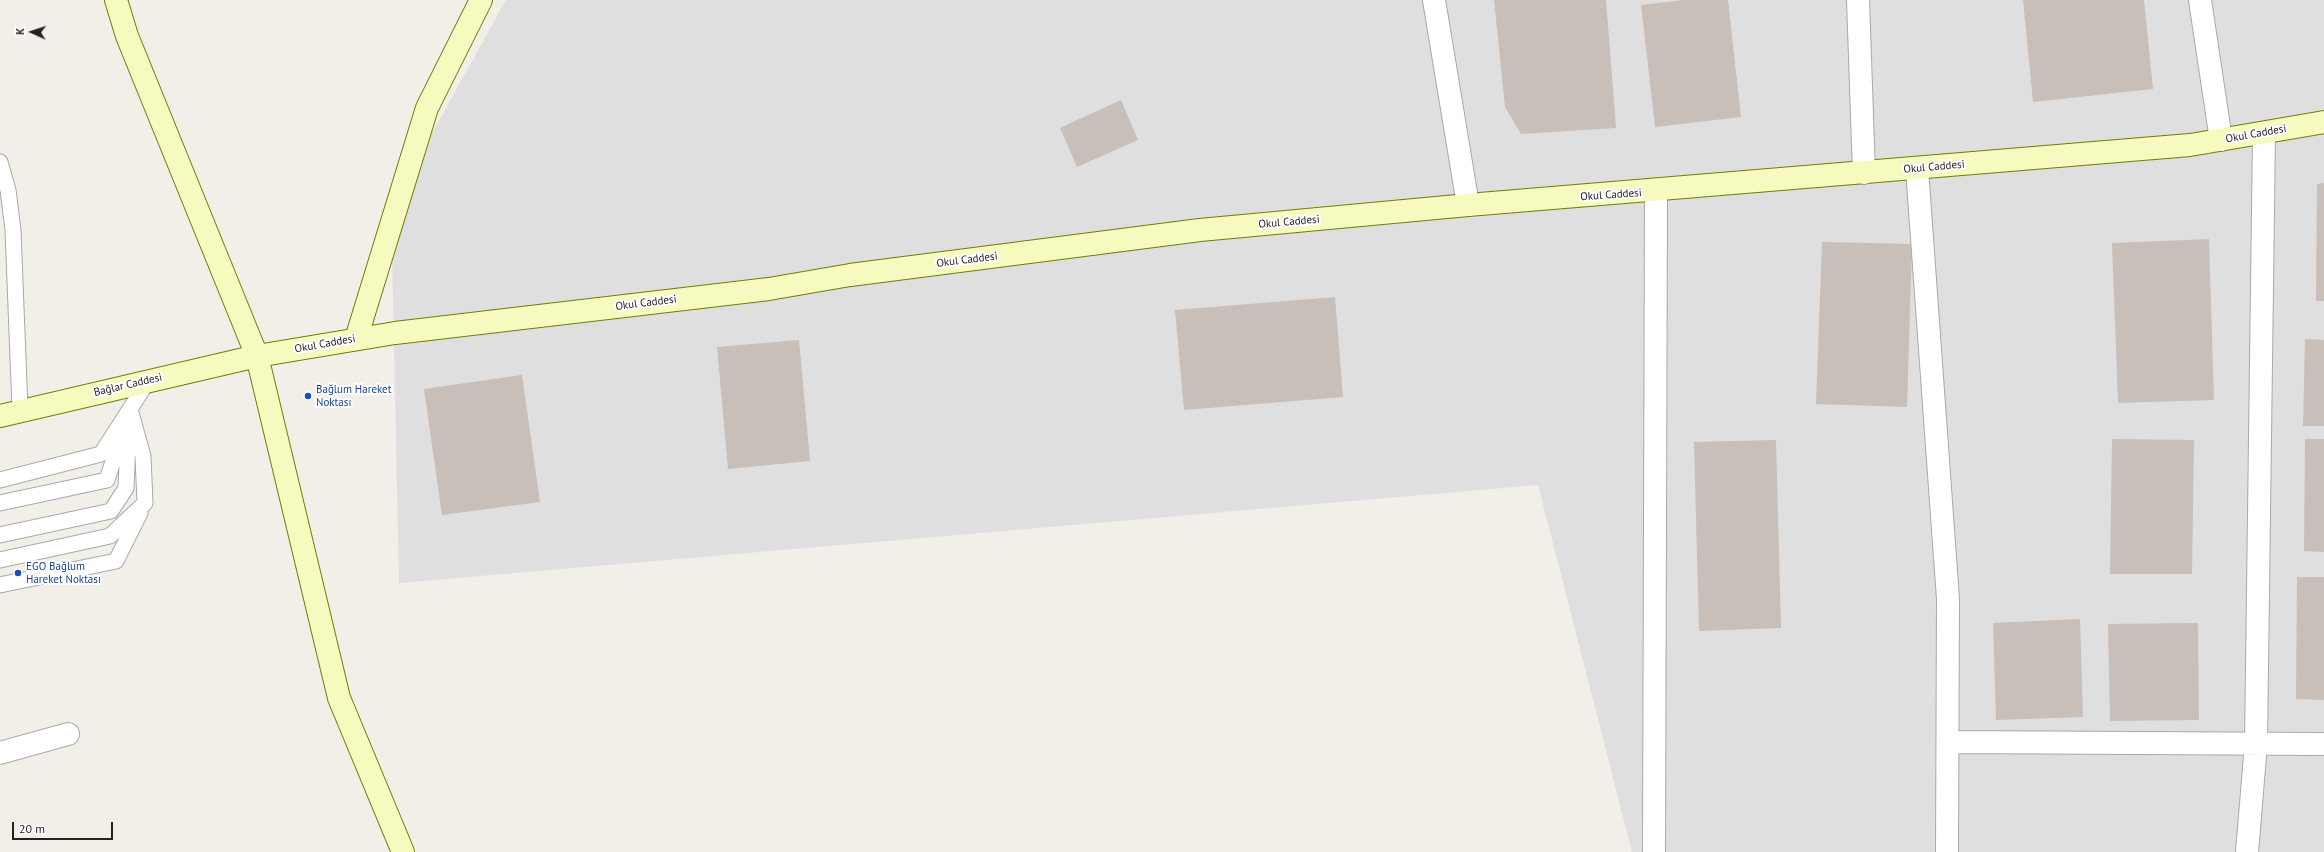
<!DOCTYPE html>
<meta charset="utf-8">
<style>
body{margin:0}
#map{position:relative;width:2324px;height:852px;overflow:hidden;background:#f2efe9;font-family:"PT Sans",sans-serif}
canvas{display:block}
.north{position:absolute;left:12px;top:12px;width:40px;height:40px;-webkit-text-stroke:3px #fff;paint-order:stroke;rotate:273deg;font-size:11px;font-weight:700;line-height:16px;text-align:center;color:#222}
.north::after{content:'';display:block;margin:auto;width:14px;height:18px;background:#222;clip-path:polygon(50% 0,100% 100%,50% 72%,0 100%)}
.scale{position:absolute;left:12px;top:822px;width:101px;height:18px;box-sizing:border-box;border:2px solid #222;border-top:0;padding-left:5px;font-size:12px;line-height:14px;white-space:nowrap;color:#222;-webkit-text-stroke:3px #fff;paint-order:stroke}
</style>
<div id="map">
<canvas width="2324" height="852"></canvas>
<div class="north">K</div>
<div class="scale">20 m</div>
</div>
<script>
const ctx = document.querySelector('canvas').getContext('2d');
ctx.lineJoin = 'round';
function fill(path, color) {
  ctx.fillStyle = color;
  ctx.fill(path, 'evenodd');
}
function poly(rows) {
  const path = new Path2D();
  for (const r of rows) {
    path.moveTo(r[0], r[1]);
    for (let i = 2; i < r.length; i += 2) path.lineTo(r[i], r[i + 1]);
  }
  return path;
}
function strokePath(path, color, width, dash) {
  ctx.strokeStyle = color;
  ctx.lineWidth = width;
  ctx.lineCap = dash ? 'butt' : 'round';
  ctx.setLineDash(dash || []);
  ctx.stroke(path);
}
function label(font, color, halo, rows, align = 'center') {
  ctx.font = font + ' "PT Sans",sans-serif';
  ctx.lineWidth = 4;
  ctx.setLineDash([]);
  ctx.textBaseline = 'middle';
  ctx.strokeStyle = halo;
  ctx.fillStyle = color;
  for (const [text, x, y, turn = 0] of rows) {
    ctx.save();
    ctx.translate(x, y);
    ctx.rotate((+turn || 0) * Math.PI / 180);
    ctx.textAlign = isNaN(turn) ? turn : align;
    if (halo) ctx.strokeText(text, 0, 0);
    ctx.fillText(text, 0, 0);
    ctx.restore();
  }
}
const residential = poly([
 [506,0,2324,0,2324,852,1632,852,1538,485,399,583,391,207]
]);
const building = poly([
 [1494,0,1606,0,1616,128,1521,134,1505,107],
 [1684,0,1728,0,1741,117,1655,127,1641,5],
 [2023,0,2144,0,2153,89,2033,102],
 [1121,100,1138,140,1077,167,1060,128],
 [2324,183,2324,301,2316,301,2317,184],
 [2209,239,2214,400,2118,403,2112,243],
 [1822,242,1912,244,1907,407,1816,404],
 [1335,297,1343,397,1184,410,1175,310],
 [2305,339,2324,340,2324,426,2303,426],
 [799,340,810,461,728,469,717,347],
 [522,375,540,502,442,515,424,389],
 [2112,439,2194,440,2192,574,2110,574],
 [2305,439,2324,439,2324,552,2304,551],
 [1776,440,1781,628,1699,631,1694,442],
 [2297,577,2324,577,2324,700,2296,699],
 [2080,619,2083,717,1996,720,1993,623],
 [2198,623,2199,720,2110,721,2108,624]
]);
const lane = poly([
 [0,162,8,190,13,230,20,410],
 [0,480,101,454,148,381],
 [0,503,107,480,123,430],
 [0,535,111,511,126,488,129,421],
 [0,560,110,536,145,503,143,456,130,409],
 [0,585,116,561,140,513]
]);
const street = poly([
 [1434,0,1468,205],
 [1858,0,1864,173],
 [2200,0,2221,140],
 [1917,169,1948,599,1947,852],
 [1948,742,2324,744],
 [0,753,68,734],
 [1654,852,1656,191],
 [2247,852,2256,744,2264,133]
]);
const secondary = poly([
 [116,0,127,36,257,356,339,698,403,852],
 [356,339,427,108,481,0],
 [0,416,257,356,395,333,769,289,850,275,1200,230,1468,205,2190,145,2324,122]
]);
const markers = [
 [308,396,4,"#1a4fb4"],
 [18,573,4,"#1a4fb4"]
];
const streetNames = [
 ["Okul Caddesi",2256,134,-10],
 ["Okul Caddesi",1934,167,-5],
 ["Okul Caddesi",1611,195,-4],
 ["Okul Caddesi",1289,222,-5],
 ["Okul Caddesi",967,260,-7],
 ["Okul Caddesi",646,303,-7],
 ["Okul Caddesi",325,344,-10],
 ["Bağlar Caddesi",128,385,-13]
];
const transitNames = [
 ["Bağlum Hareket",316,390],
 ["Noktası",316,403],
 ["EGO Bağlum",26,567],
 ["Hareket Noktası",26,580]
];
fill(residential, '#e0dfdf');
fill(building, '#c7bfb8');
strokePath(lane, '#a9a9a9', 17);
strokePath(street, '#a9a9a9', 24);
strokePath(secondary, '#707d05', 24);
strokePath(lane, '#fff', 15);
strokePath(street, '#fff', 22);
strokePath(secondary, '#f7fabf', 22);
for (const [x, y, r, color] of markers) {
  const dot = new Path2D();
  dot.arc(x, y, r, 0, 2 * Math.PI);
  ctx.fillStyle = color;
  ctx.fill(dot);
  strokePath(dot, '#fff', 1.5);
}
label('11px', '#222', '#fff', streetNames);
label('11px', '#164399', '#fff', transitNames, 'left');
</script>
